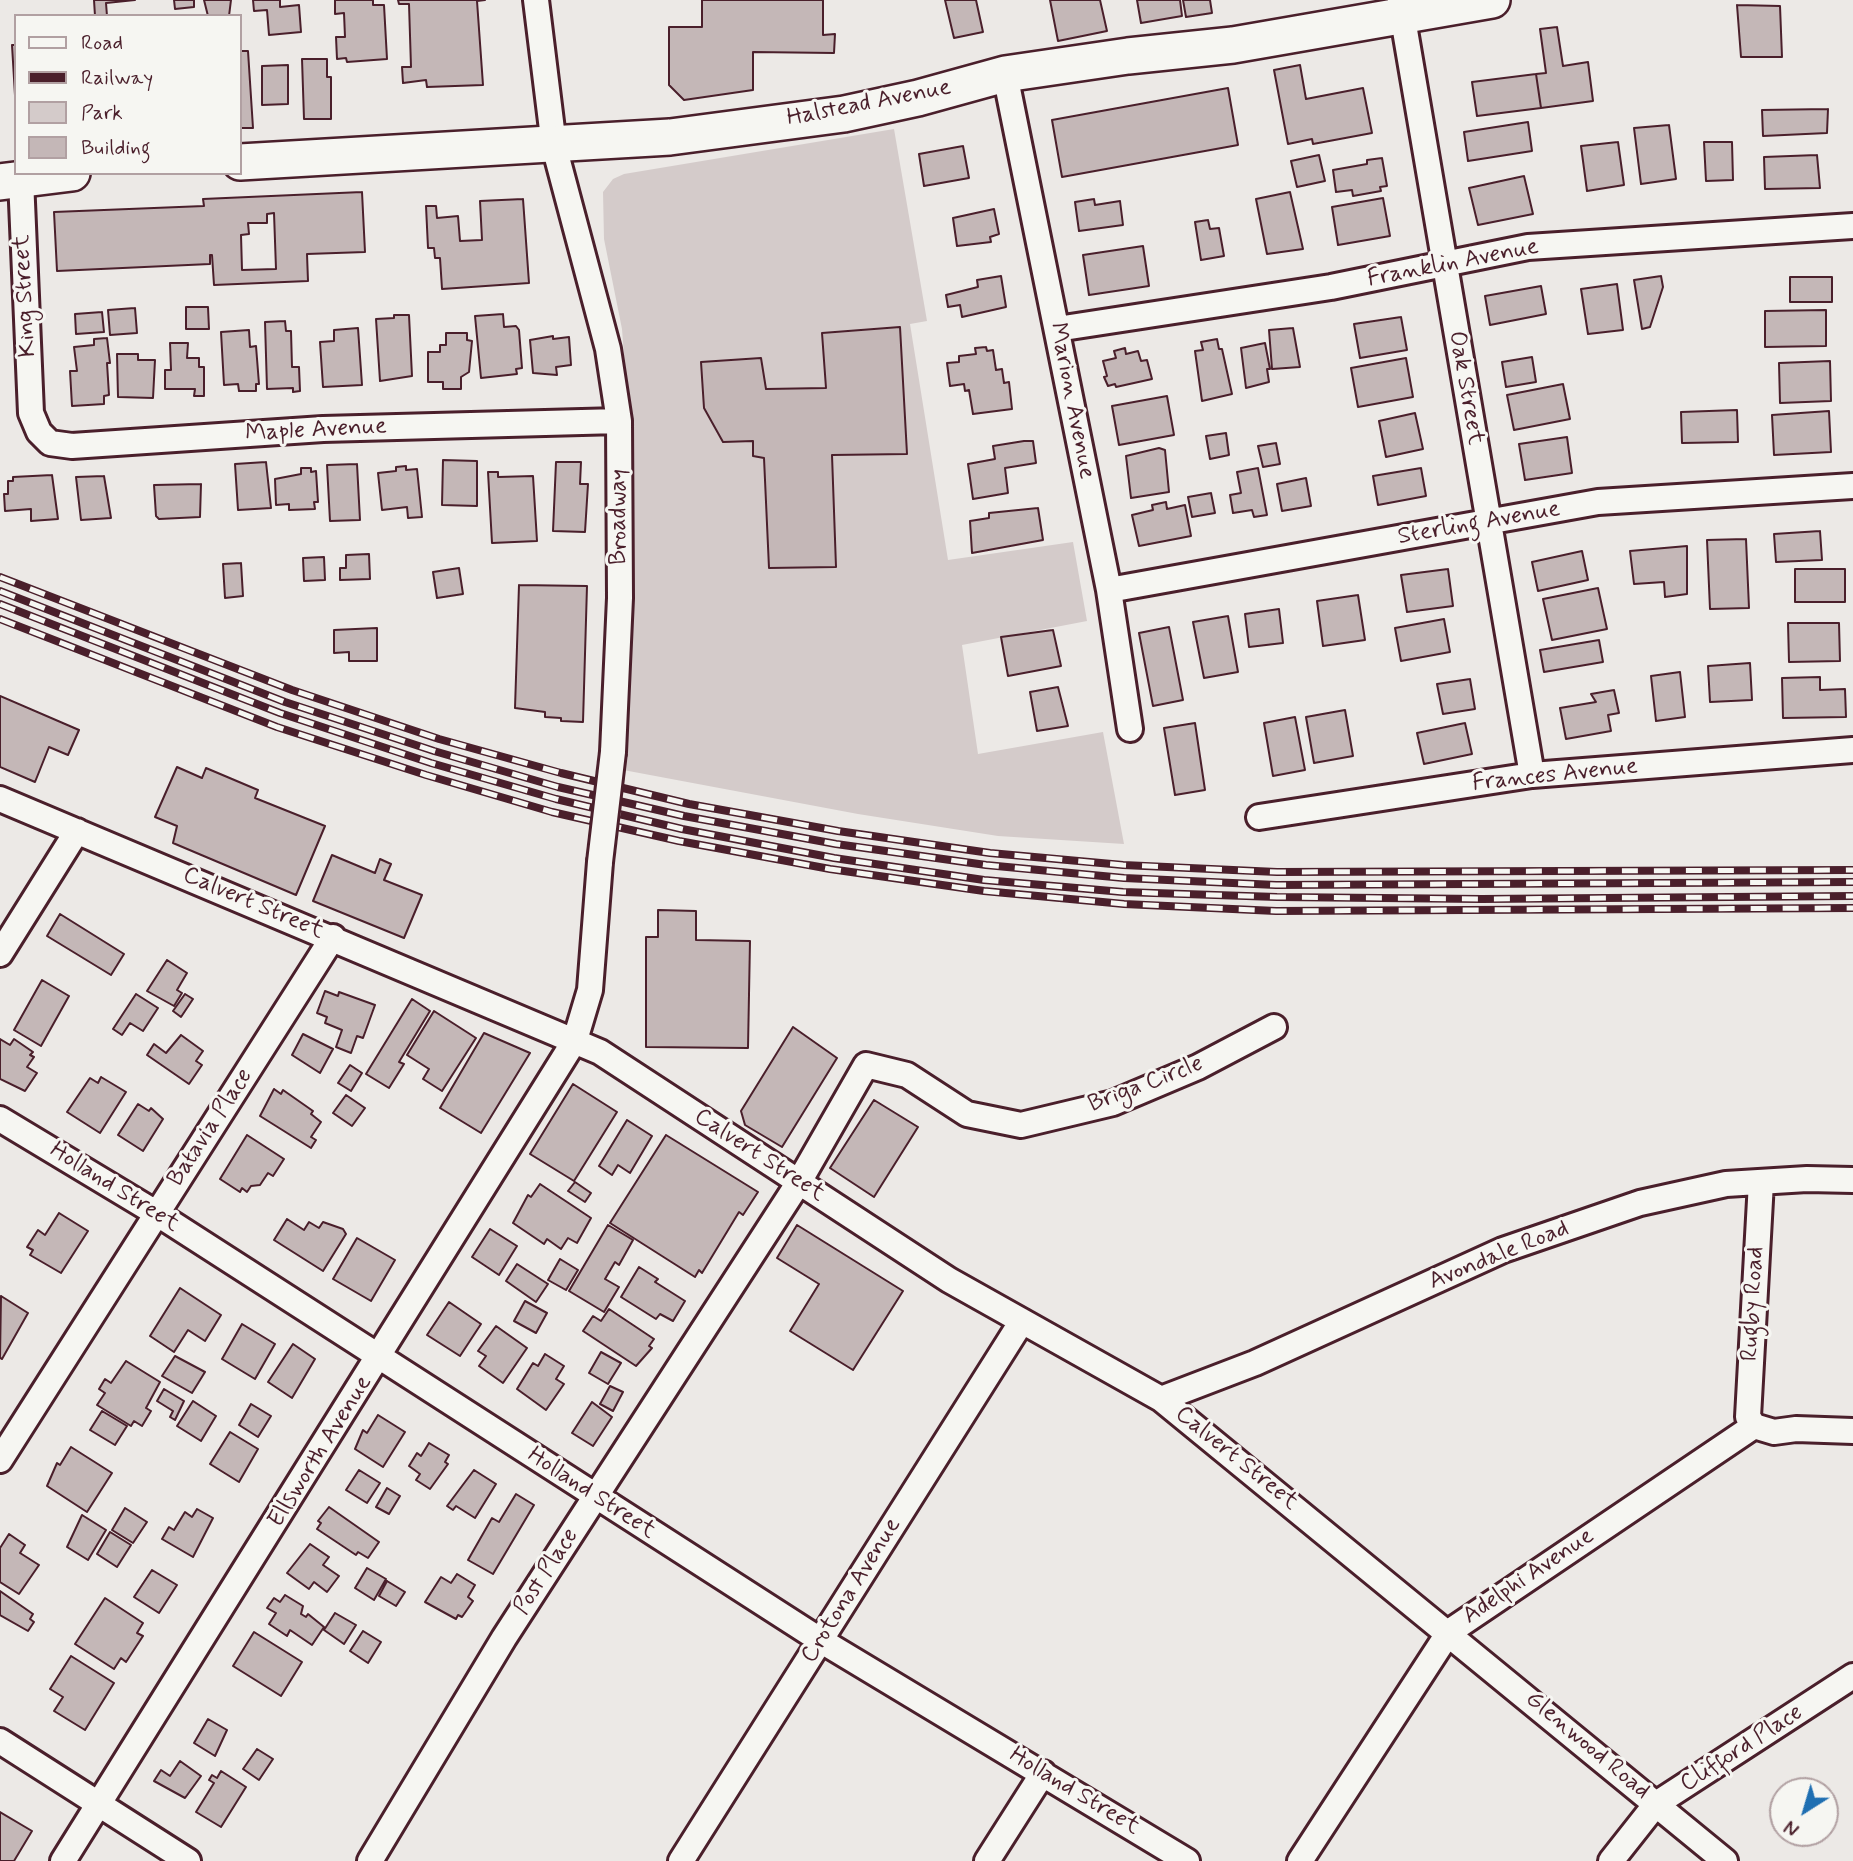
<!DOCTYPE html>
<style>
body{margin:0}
#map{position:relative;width:1853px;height:1861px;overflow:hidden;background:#ece9e6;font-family:Mynerve,sans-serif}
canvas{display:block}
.legend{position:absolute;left:14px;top:14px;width:228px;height:161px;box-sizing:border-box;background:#f6f6f2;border:2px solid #b1a0a2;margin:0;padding:9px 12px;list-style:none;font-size:21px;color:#4a1f2b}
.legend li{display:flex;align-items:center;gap:14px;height:35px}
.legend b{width:35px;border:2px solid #b1a0a2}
.north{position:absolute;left:1769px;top:1777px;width:70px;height:70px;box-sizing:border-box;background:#f6f6f2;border:2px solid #b1a0a2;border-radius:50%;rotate:217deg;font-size:19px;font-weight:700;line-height:28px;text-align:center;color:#4a1f2b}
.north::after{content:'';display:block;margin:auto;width:24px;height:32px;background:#1f6fb2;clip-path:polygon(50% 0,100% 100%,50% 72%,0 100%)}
</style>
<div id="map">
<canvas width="1853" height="1861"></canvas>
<ul class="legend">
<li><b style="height:9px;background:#f6f6f2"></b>Road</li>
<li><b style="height:9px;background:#4a1f2b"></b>Railway</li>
<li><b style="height:19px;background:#d4cbca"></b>Park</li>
<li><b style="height:19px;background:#c4b7b7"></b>Building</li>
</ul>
<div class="north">N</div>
</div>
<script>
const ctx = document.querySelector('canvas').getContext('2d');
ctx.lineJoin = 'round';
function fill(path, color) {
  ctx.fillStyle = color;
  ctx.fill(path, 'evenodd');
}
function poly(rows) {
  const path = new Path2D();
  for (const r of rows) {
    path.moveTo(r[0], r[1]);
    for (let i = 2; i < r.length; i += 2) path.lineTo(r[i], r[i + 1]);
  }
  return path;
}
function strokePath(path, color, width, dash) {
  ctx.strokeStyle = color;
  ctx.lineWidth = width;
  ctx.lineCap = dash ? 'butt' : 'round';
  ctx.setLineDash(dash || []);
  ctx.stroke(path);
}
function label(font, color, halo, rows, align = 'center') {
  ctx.font = font + ' Mynerve,sans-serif';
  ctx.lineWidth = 6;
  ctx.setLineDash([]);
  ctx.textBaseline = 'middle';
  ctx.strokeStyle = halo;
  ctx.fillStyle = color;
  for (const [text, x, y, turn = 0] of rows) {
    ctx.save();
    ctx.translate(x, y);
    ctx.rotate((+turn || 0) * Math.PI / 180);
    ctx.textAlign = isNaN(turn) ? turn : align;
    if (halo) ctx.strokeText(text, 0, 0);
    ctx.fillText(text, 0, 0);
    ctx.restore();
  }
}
const green = poly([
 [894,129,927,321,910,324,948,560,1073,542,1087,621,962,645,978,754,1103,732,1124,844,998,836,858,814,618,769,631,447,622,329,604,239,603,192,613,179,624,174]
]);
const building = poly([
 [94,0,135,0,106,3,107,16,95,16,94,0],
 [174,0,194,0,194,7,175,9,174,0],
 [204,0,231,0,229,16,208,16,204,0],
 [253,0,280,0,280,7,299,5,301,32,269,35,267,10,254,11,253,0],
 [335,0,373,0,373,5,384,5,387,59,347,62,346,58,337,59,336,37,345,37,344,13,335,14,335,0],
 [398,0,485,0,477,1,483,85,427,87,426,80,403,83,402,67,411,67,409,4,399,4,398,0],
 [702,0,823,0,823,35,835,34,834,53,753,52,753,90,684,100,669,85,669,27,702,27,702,0],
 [945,0,976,0,983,32,954,38,945,0],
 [1050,0,1100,0,1107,31,1058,41,1050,0],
 [1137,0,1180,0,1182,16,1141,23,1137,0],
 [1183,0,1210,0,1212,13,1186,17,1183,0],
 [1737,5,1780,6,1782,57,1741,57,1737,5],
 [1557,27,1563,66,1588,62,1593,101,1541,108,1536,74,1546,73,1540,29,1557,27],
 [12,45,16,45,16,112,12,45],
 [240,51,248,51,253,128,240,128,240,51],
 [302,59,327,59,327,77,331,77,331,119,304,119,302,59],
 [288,65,288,104,262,105,262,66,288,65],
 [1300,65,1306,99,1363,88,1372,133,1313,144,1312,139,1288,144,1274,70,1300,65],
 [1536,74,1541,108,1477,116,1472,82,1536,74],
 [1228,88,1238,145,1062,177,1052,120,1228,88],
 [1828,109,1827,133,1763,136,1762,110,1828,109],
 [1528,122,1532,151,1468,161,1464,132,1528,122],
 [1669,125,1676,179,1641,184,1634,128,1669,125],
 [1618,142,1624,185,1587,191,1581,146,1618,142],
 [1704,142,1732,142,1733,180,1706,181,1704,142],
 [963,146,969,178,924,186,919,154,963,146],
 [1319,155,1325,181,1297,187,1291,161,1319,155],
 [1817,155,1820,188,1765,189,1764,157,1817,155],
 [1382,158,1387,186,1380,187,1381,191,1353,196,1352,190,1336,192,1333,170,1367,164,1367,160,1382,158],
 [1524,176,1533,214,1478,225,1469,188,1524,176],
 [362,192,365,252,307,254,308,281,214,285,212,255,210,255,210,264,57,271,54,212,204,206,203,199,362,192],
 [274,213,276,269,242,270,241,235,249,234,248,223,267,223,267,214,274,213],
 [1290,192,1303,249,1267,254,1256,199,1290,192],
 [1383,198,1390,236,1338,245,1332,207,1383,198],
 [523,199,529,283,442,289,440,258,435,258,434,248,428,248,426,206,436,206,437,218,458,216,460,241,482,240,480,201,523,199],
 [1094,199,1095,205,1120,201,1123,225,1079,231,1075,202,1094,199],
 [994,209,999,234,990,237,991,242,957,246,953,218,994,209],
 [1208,220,1210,229,1219,228,1224,256,1201,260,1195,222,1208,220],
 [1143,246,1149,286,1089,295,1083,255,1143,246],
 [1001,276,1006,307,962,317,960,305,948,307,946,295,978,287,977,280,1001,276],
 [1661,276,1663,287,1650,327,1642,329,1634,280,1661,276],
 [1790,277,1832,277,1832,302,1790,302,1790,277],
 [1617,284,1623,330,1588,334,1581,289,1617,284],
 [1541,286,1546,314,1490,325,1485,296,1541,286],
 [186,307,208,307,209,329,186,329,186,307],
 [135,308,137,333,110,335,108,310,135,308],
 [1826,310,1826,346,1765,347,1765,311,1826,310],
 [102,312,104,332,76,334,75,314,102,312],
 [503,314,504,327,516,326,519,330,522,368,516,369,517,374,481,378,475,316,503,314],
 [394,315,409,315,412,376,380,381,376,319,394,318,394,315],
 [1401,317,1407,350,1360,358,1354,324,1401,317],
 [285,321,286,331,291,331,292,367,299,367,300,391,293,392,293,388,267,389,265,322,285,321],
 [900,327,907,454,832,455,836,567,769,568,764,458,753,456,753,441,723,442,704,408,701,362,761,358,766,389,826,388,822,333,900,327],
 [358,328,362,385,323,387,320,342,334,341,334,330,358,328],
 [1293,328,1300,367,1272,369,1269,330,1293,328],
 [249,330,250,347,256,346,259,384,256,384,256,391,239,391,238,384,224,385,221,332,249,330],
 [446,333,467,333,467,340,472,341,469,372,461,377,461,389,443,389,443,382,428,382,428,352,440,352,440,345,446,345,446,333],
 [553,336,553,339,569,337,571,365,556,367,557,375,533,373,530,340,553,336],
 [107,338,110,363,107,363,109,395,104,396,104,404,72,406,70,371,77,371,74,347,94,345,94,339,107,338],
 [1217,339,1219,349,1222,349,1232,394,1202,401,1195,351,1203,350,1201,342,1217,339],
 [170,343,188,343,187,358,199,358,199,367,204,367,204,396,194,396,195,389,165,389,165,370,171,370,170,343],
 [1265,343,1270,369,1267,369,1269,382,1246,388,1241,348,1265,343],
 [986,347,987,351,993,350,996,370,1002,369,1004,383,1009,382,1012,409,973,414,969,390,965,391,964,384,950,386,947,363,959,362,959,356,976,354,975,348,986,347],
 [1125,348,1126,354,1138,351,1141,361,1147,360,1152,379,1116,387,1115,384,1108,386,1104,377,1107,376,1103,361,1116,358,1114,351,1125,348],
 [117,354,138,354,138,360,155,360,153,398,118,397,117,354],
 [1532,357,1536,382,1506,387,1502,362,1532,357],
 [1406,358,1413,397,1358,407,1351,368,1406,358],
 [1830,361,1831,401,1780,403,1779,363,1830,361],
 [1563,384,1570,419,1514,430,1507,395,1563,384],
 [1167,396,1174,435,1119,445,1112,406,1167,396],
 [1737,410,1738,442,1682,443,1681,412,1737,410],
 [1829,411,1831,452,1774,455,1772,415,1829,411],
 [1415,413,1423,449,1386,457,1379,421,1415,413],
 [1226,433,1229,455,1210,459,1206,436,1226,433],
 [1567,437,1572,473,1525,480,1519,444,1567,437],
 [1024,441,1033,441,1036,463,1005,468,1008,493,973,499,968,464,995,459,993,446,1024,441],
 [1276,443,1280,464,1263,467,1258,446,1276,443],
 [1159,448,1165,450,1169,492,1131,498,1126,456,1159,448],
 [443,460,477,461,477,506,442,505,443,460],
 [266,462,271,508,238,510,235,464,266,462],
 [556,462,581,462,580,484,588,484,585,532,553,531,556,462],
 [357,464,360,520,330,521,327,465,357,464],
 [406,466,406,470,417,469,422,517,408,518,407,507,382,510,378,473,396,471,396,467,406,466],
 [301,468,311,468,311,472,316,471,318,502,314,502,315,509,289,510,289,504,276,505,275,479,301,474,301,468],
 [1258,468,1267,515,1254,517,1252,510,1233,513,1230,495,1241,493,1237,472,1258,468],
 [1421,468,1426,496,1378,505,1373,476,1421,468],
 [488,472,498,472,498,477,533,476,537,541,492,543,488,472],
 [52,475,58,519,31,521,31,509,5,511,4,494,8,494,8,481,13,481,13,477,52,475],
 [104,476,111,518,81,520,76,477,104,476],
 [1306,478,1311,506,1282,511,1277,484,1306,478],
 [201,484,200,517,159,519,156,516,154,485,201,484],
 [1211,493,1215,513,1192,517,1188,497,1211,493],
 [1166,502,1167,509,1185,505,1191,536,1139,546,1132,515,1153,510,1152,505,1166,502],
 [1038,508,1043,540,972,553,970,521,989,518,989,513,1038,508],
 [1820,531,1822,560,1776,562,1774,534,1820,531],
 [1746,539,1749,608,1710,609,1707,540,1746,539],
 [1687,546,1687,594,1665,597,1664,582,1634,584,1630,551,1687,546],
 [1582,551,1588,580,1538,591,1532,562,1582,551],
 [369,554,370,579,340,580,340,568,346,568,346,555,369,554],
 [324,557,325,580,304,581,303,558,324,557],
 [241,563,243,596,225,598,223,564,241,563],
 [459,568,463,594,437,598,433,572,459,568],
 [1448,569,1453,606,1407,612,1401,575,1448,569],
 [1795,569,1845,569,1845,602,1795,602,1795,569],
 [519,585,587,586,583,722,561,721,561,718,545,717,545,712,515,708,519,585],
 [1598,588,1607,629,1552,640,1543,599,1598,588],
 [1358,595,1365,640,1323,646,1317,601,1358,595],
 [1279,609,1283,643,1249,647,1245,614,1279,609],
 [1228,616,1238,672,1204,678,1193,622,1228,616],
 [1444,619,1450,652,1401,661,1395,628,1444,619],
 [1788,623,1839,623,1840,661,1789,662,1788,623],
 [1169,627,1183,700,1153,706,1139,633,1169,627],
 [377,628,377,661,349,661,349,652,334,653,334,630,377,628],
 [1053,630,1061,666,1008,676,1001,637,1053,630],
 [1599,640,1603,662,1544,672,1540,650,1599,640],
 [1750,663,1752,700,1710,702,1708,666,1750,663],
 [1680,672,1685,717,1656,721,1651,676,1680,672],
 [1820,677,1820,690,1845,689,1846,717,1783,718,1782,678,1820,677],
 [1470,679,1475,709,1443,714,1437,684,1470,679],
 [1058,687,1068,726,1037,731,1030,692,1058,687],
 [1614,690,1619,713,1608,715,1611,731,1566,739,1560,708,1596,702,1591,694,1614,690],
 [0,696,79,730,68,755,49,747,35,782,0,767,0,696],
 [1345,710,1353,756,1314,763,1306,717,1345,710],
 [1295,717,1305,770,1273,776,1264,723,1295,717],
 [1195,723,1205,790,1175,795,1164,728,1195,723],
 [1465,723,1472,754,1424,764,1417,733,1465,723],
 [177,767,202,778,206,768,258,790,255,798,325,826,296,895,173,843,177,826,155,817,177,767],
 [332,855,375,873,380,859,391,864,384,880,422,895,404,938,313,901,332,855],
 [658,910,696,911,696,940,750,941,748,1048,646,1047,646,937,658,937,658,910],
 [60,914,124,954,111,975,47,936,60,914],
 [167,960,187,973,177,990,182,993,174,1006,147,991,167,960],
 [42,980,69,996,41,1046,14,1030,42,980],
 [325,991,338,996,339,992,375,1005,363,1038,357,1036,351,1053,336,1047,342,1030,325,1023,327,1017,317,1013,325,991],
 [136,994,158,1008,143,1031,130,1023,122,1035,113,1029,136,994],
 [185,994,193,999,181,1017,173,1011,185,994],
 [412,999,430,1011,399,1062,404,1064,389,1088,366,1074,412,999],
 [434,1011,476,1038,442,1091,423,1079,429,1069,407,1055,434,1011],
 [793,1027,837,1058,782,1147,745,1125,741,1111,793,1027],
 [484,1033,530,1053,481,1133,440,1108,484,1033],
 [303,1034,333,1049,320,1073,292,1055,303,1034],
 [181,1035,203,1051,196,1061,202,1065,189,1084,147,1055,154,1044,166,1053,181,1035],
 [0,1039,10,1045,14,1039,33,1052,30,1055,34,1057,27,1067,37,1073,25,1091,0,1079,0,1039],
 [350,1065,362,1073,351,1091,338,1083,350,1065],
 [101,1077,126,1092,100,1133,67,1112,90,1078,98,1083,101,1077],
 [573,1084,617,1112,574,1181,530,1154,573,1084],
 [274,1089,281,1094,283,1090,313,1111,311,1114,321,1122,311,1137,316,1140,311,1148,260,1116,274,1089],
 [346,1095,365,1108,352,1126,333,1113,346,1095],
 [874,1100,918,1127,874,1197,830,1168,874,1100],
 [138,1104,149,1111,151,1108,163,1119,143,1151,118,1135,138,1104],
 [627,1120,652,1136,630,1173,618,1165,612,1175,599,1166,627,1120],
 [247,1135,284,1159,273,1176,268,1173,260,1185,251,1186,247,1192,242,1188,240,1192,220,1179,247,1135],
 [666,1135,758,1192,743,1215,739,1212,702,1273,699,1270,695,1277,610,1223,666,1135],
 [575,1182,591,1193,585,1202,568,1191,575,1182],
 [540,1184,591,1218,577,1243,568,1238,561,1249,547,1239,544,1244,513,1223,528,1195,531,1197,540,1184],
 [59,1213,88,1231,61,1273,30,1255,33,1250,27,1247,38,1230,45,1235,59,1213],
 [287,1219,304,1230,309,1222,319,1228,323,1222,343,1229,346,1234,323,1271,274,1240,287,1219],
 [608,1225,633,1240,619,1265,615,1262,605,1279,619,1287,604,1312,569,1291,608,1225],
 [797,1225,903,1291,853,1370,790,1331,819,1284,777,1258,797,1225],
 [490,1229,517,1246,499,1275,472,1257,490,1229],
 [357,1238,395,1260,371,1301,333,1279,357,1238],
 [560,1259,578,1270,566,1290,548,1280,560,1259],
 [517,1264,548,1284,536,1302,506,1281,517,1264],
 [639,1267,658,1279,655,1282,685,1301,673,1321,660,1314,656,1319,621,1297,639,1267],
 [180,1288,221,1315,205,1341,188,1330,174,1352,150,1336,180,1288],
 [1,1296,28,1313,2,1359,0,1358,1,1296],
 [525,1301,547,1313,536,1333,514,1321,525,1301],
 [449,1302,481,1324,460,1356,427,1335,449,1302],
 [609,1309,654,1339,649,1346,652,1348,636,1366,583,1331,593,1316,601,1321,609,1309],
 [242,1324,275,1344,255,1379,222,1359,242,1324],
 [496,1326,527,1348,503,1383,479,1366,486,1356,478,1351,496,1326],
 [293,1344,315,1359,292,1398,268,1382,293,1344],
 [601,1352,621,1363,608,1384,589,1373,601,1352],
 [545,1354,564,1366,556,1379,564,1384,546,1410,517,1389,533,1363,538,1366,545,1354],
 [175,1356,205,1372,192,1393,162,1376,175,1356],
 [126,1361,160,1382,146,1408,151,1411,142,1426,134,1421,131,1426,97,1405,105,1393,99,1389,105,1379,111,1383,126,1361],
 [610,1386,623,1392,613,1411,600,1404,610,1386],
 [164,1389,184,1401,175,1420,170,1417,173,1411,157,1401,164,1389],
 [193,1401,216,1416,201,1441,177,1426,193,1401],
 [592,1402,612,1417,593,1446,572,1433,592,1402],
 [251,1404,271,1416,258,1437,239,1425,251,1404],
 [102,1411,127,1426,115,1445,90,1430,102,1411],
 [378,1415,405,1432,383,1467,355,1449,363,1430,367,1433,378,1415],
 [230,1432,258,1449,239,1482,210,1464,230,1432],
 [429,1443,449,1455,445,1462,448,1464,430,1489,416,1480,420,1474,409,1466,417,1453,421,1456,429,1443],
 [71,1447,112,1473,87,1512,47,1486,57,1463,60,1465,71,1447],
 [359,1470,380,1483,367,1503,346,1490,359,1470],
 [474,1470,496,1484,475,1518,456,1506,453,1510,447,1506,474,1470],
 [387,1488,400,1496,389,1514,376,1507,387,1488],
 [516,1494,534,1505,493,1574,468,1560,492,1518,499,1522,516,1494],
 [329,1507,379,1542,368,1558,358,1552,356,1555,317,1529,321,1523,318,1521,329,1507],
 [125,1508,147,1522,133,1543,112,1530,125,1508],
 [197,1509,213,1518,193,1557,162,1539,169,1527,174,1530,185,1512,192,1517,197,1509],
 [82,1515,106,1530,88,1560,67,1547,82,1515],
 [110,1532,131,1545,117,1567,97,1554,110,1532],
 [9,1534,25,1545,20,1553,39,1565,19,1594,0,1582,0,1548,9,1534],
 [310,1544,329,1557,323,1565,339,1576,327,1592,314,1582,309,1589,287,1573,310,1544],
 [367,1568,386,1579,374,1600,355,1588,367,1568],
 [152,1570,177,1585,159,1613,134,1597,152,1570],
 [457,1574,475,1585,468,1597,473,1601,462,1617,458,1615,456,1619,425,1602,441,1577,451,1583,457,1574],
 [387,1581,405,1592,396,1606,379,1596,387,1581],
 [0,1591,33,1614,30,1619,34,1622,28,1631,0,1615,0,1591],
 [285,1595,303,1606,301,1614,306,1617,308,1614,324,1627,312,1645,290,1630,287,1636,269,1624,276,1613,267,1608,274,1598,280,1602,285,1595],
 [105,1598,143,1623,137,1633,143,1636,126,1662,121,1658,114,1669,75,1644,105,1598],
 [335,1613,356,1625,344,1644,324,1630,335,1613],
 [363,1631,381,1642,368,1663,350,1651,363,1631],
 [254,1632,302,1662,281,1696,233,1666,254,1632],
 [71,1656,114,1683,85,1730,54,1711,63,1697,50,1689,71,1656],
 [208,1719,227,1730,215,1756,194,1743,208,1719],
 [257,1749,273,1759,259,1780,243,1769,257,1749],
 [180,1761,201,1776,185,1798,154,1781,161,1770,170,1776,180,1761],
 [221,1771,246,1787,221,1827,196,1812,214,1783,209,1780,212,1775,217,1778,221,1771],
 [0,1812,32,1831,14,1861,0,1861,0,1812]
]);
const street = poly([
 [536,0,554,146,608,349,619,421,620,598,613,752],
 [1400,1,1532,775],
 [1005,74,1109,590,1130,729],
 [21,179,31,413,39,432,50,443,72,446,323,429,619,421],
 [1057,329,1331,287,1528,247,1853,226],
 [1109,590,1598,502,1853,486],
 [0,799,600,1052,949,1280,1161,1399,1725,1861],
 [1259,817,1532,775,1853,750],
 [0,954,77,831],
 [0,1119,156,1213,820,1640,1187,1861],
 [1161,1399,1255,1363,1503,1250,1640,1203,1726,1184,1807,1179,1853,1180],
 [1754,1426,1748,1417,1761,1182],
 [0,1460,333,937],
 [0,1741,188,1861],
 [63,1861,575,1040,590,990,600,862],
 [370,1861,504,1638,799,1182,866,1065,907,1075,967,1114,1021,1125,1113,1103,1198,1067,1274,1027],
 [681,1861,1022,1321],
 [987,1861,1043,1773],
 [1300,1861,1449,1632,1754,1426,1774,1432,1796,1429,1853,1431],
 [1611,1861,1656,1804,1853,1676]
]);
const secondary = poly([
 [240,162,670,137,844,114,918,98,1005,74,1128,56,1233,45,1492,0],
 [0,182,72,173]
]);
const rail = poly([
 [0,577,292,690,439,739,561,773,689,804,838,831,990,853,1123,865,1277,872,1853,870],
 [0,591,285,702,434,751,558,787,684,816,836,844,986,865,1124,878,1276,885,1853,882],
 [0,604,280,713,431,763,556,799,682,829,834,858,984,880,1123,892,1277,897,1482,899,1853,896],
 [0,619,277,727,426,775,552,812,679,841,830,869,984,891,1124,904,1276,911,1853,908]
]);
const streetBridge = poly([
 [600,862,613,752]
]);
const streetNames = [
 ["Halstead Avenue",869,104,-11],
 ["Franklin Avenue",1453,264,-11],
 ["King Street",26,296,-93],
 ["Oak Street",1465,388,80],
 ["Marion Avenue",1071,401,79],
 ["Maple Avenue",316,431,-3],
 ["Broadway",620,517,-90],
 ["Sterling Avenue",1479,524,-10],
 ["Frances Avenue",1555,776,-6],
 ["Calvert Street",253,904,23],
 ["Briga Circle",1146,1085,-21],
 ["Batavia Place",211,1128,-57],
 ["Calvert Street",759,1156,33],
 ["Holland Street",114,1188,32],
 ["Avondale Road",1499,1256,-22],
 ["Rugby Road",1754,1304,-87],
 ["Ellsworth Avenue",321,1452,-58],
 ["Calvert Street",1236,1459,39],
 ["Holland Street",591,1494,33],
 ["Post Place",547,1572,-57],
 ["Adelphi Avenue",1529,1577,-34],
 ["Crotona Avenue",852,1591,-58],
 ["Glenwood Road",1587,1746,40],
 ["Clifford Place",1742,1749,-33],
 ["Holland Street",1074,1792,31]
];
fill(green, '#d4cbca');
fill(building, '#c4b7b7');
strokePath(building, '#4a1f2b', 2);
strokePath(street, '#4a1f2b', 30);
strokePath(secondary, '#4a1f2b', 40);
strokePath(street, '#f6f6f2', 24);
strokePath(secondary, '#f6f6f2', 35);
strokePath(rail, '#4a1f2b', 8);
strokePath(rail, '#f6f6f2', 5, [16]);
strokePath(streetBridge, '#4a1f2b', 30, []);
strokePath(streetBridge, '#f6f6f2', 24);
label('24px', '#4a1f2b', '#f6f6f2', streetNames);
</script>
